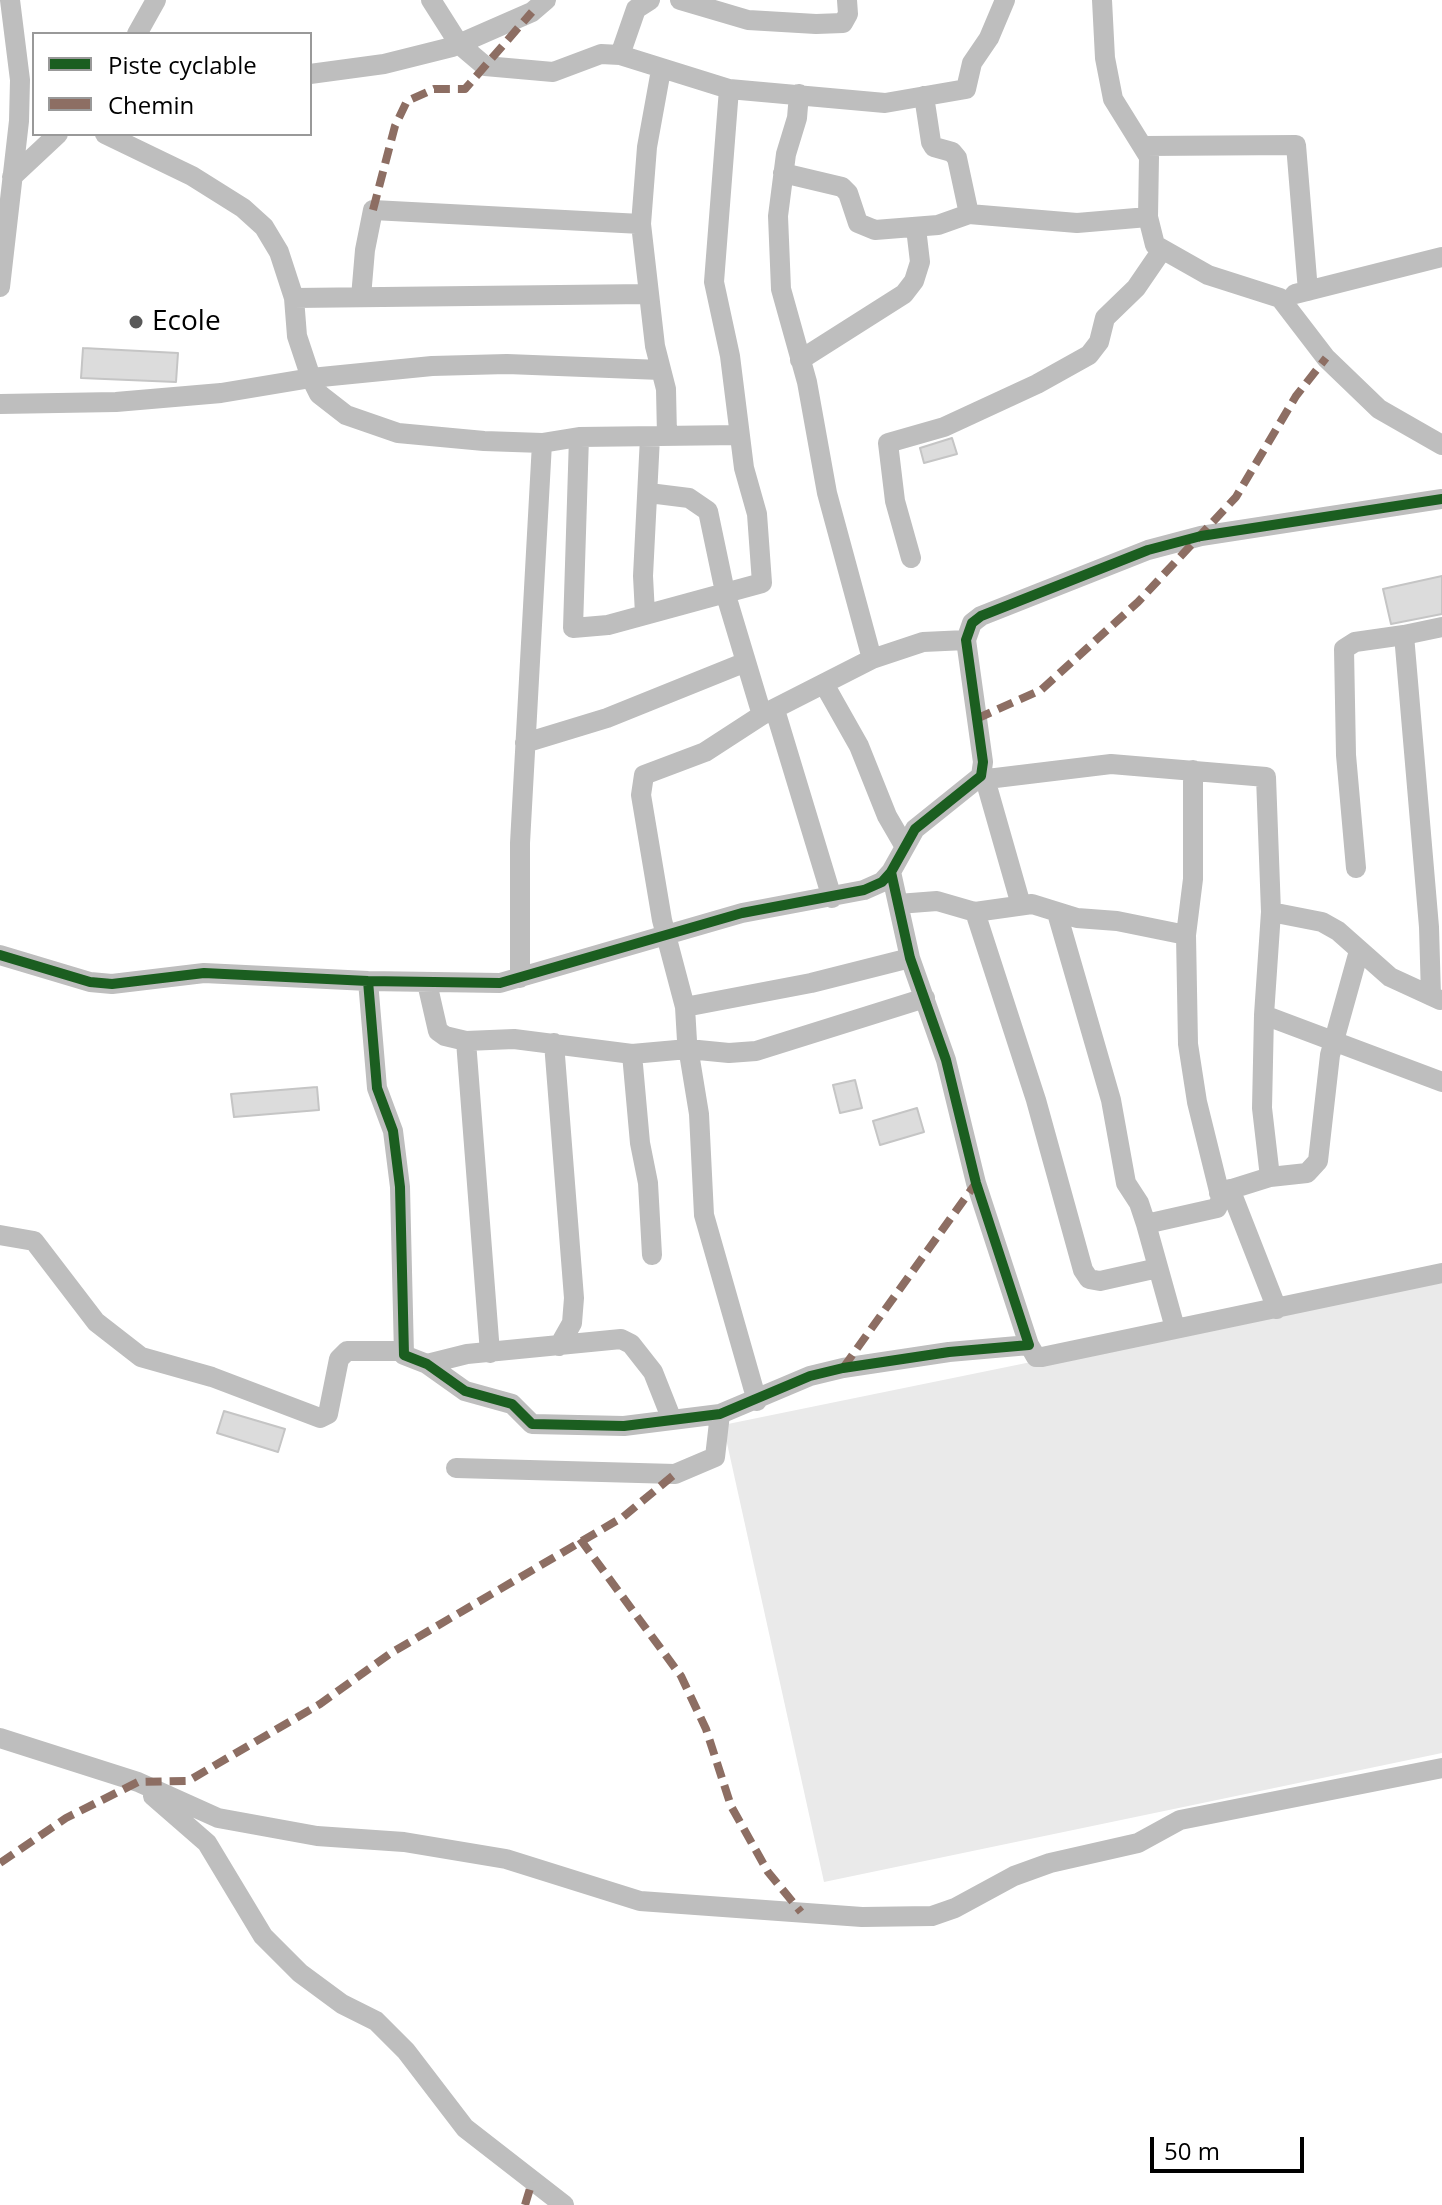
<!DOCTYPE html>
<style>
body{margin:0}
#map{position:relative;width:1442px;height:2205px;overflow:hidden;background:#fff;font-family:"Open Sans",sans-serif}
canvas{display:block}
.legend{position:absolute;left:32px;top:32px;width:280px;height:104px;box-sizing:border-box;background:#fff;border:2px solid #999;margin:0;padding:10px 14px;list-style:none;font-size:24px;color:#000}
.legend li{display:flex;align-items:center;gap:16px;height:40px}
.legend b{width:40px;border:2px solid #999}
.scale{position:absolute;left:1150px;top:2137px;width:154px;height:36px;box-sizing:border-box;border:4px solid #000;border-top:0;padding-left:10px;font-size:24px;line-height:28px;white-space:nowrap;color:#000;-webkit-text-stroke:6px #fff;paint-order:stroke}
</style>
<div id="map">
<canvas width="1442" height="2205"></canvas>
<ul class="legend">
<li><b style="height:10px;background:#1b5e20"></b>Piste cyclable</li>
<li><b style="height:10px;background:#8d6e63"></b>Chemin</li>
</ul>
<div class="scale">50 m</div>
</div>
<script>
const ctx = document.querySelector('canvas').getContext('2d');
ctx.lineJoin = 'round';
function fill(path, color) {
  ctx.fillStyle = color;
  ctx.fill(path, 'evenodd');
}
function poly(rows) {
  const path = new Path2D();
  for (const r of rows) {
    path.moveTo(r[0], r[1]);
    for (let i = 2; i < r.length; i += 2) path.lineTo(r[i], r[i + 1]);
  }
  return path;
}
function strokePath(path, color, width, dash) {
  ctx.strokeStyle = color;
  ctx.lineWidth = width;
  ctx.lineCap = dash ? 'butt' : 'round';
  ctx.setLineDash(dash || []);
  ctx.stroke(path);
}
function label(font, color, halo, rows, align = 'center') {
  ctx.font = font + ' "Open Sans",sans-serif';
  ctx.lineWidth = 8;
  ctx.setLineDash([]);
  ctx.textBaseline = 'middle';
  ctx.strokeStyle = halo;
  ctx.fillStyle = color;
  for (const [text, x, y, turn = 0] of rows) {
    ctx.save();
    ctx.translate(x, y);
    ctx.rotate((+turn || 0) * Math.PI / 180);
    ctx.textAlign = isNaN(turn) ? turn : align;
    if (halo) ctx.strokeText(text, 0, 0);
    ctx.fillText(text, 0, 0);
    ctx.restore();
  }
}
const green = poly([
 [1442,1278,1442,1753,824,1882,723,1425]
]);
const building = poly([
 [83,348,178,353,176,382,81,378,83,348],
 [952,438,957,454,924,463,920,448,952,438],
 [1442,576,1442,614,1391,624,1383,589,1442,576],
 [855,1080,862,1108,840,1113,833,1085,855,1080],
 [317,1087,319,1110,234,1117,231,1094,317,1087],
 [917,1108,924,1132,880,1145,873,1121,917,1108],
 [224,1411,285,1429,278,1452,217,1433,224,1411]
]);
const minor = poly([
 [431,0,459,44,485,66,553,72,601,54,620,55,729,89,885,103,966,89,972,63,989,38,1005,0],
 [680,0,748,20,816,24,843,23,848,14,847,0],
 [1102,0,1105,58,1113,99,1149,157,1148,217,1155,245,1208,275,1280,298,1326,358,1379,409,1442,445],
 [137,34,156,0],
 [620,55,636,9,650,0],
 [661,70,647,147,641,224,655,346,666,389,667,436],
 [310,74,384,64,452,47,532,12,546,0],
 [799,94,797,118,786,154,778,216,781,289,807,382,827,493,872,659],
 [924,96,931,142,934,147,952,152,957,158,969,214,1077,223,1148,217],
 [105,134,192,176,243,208,264,227,279,252,294,298,297,336,311,378,319,394,346,415,398,433,484,441,542,443,579,437,740,435],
 [1145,146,1296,145,1308,291],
 [783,173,842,187,848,193,858,223,875,230,938,225,969,214],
 [12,177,58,134],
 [0,287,19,121,20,80,10,0],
 [1295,294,1442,257],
 [361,297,365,250,373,210,641,224],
 [294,298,648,294],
 [800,360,904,294,914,281,920,262,916,228],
 [0,404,116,402,221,393,311,378,432,366,507,364,661,370],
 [579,437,573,628,608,625,762,583,757,514,744,468,730,356,714,282,729,89],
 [649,493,689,498,708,511,725,592,762,715],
 [911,558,895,501,888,443,944,427,1037,384,1089,355,1099,342,1105,318,1136,288,1162,250],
 [645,614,643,576,650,437],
 [824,684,859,746,887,816,905,847],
 [775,710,832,898],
 [525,743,607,718,746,662],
 [985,779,1021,905],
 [979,780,1111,764,1266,777,1271,912,1264,1015,1442,1082],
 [1356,868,1346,755,1344,649,1355,642,1404,635],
 [898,904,937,901,975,912,1032,904,1077,918,1117,921,1186,935,1188,1044,1197,1102,1221,1199,1217,1208,1146,1224,1175,1328],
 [975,912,1036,1100,1083,1270,1089,1279,1100,1281,1158,1268],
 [1271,912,1322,922,1338,931,1390,977,1440,1000],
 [1057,913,1111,1100,1126,1183,1139,1203,1146,1224],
 [1186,935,1193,879,1193,770],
 [0,955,90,982,112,984,204,973,368,981,500,983,742,913,864,890,882,882,891,872,915,829,981,776,983,762,966,640,972,623,981,616,1148,550,1201,536,1442,499],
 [520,978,520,843,542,443],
 [368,981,377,1088,393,1131,400,1187,404,1355,427,1364,465,1391,512,1404,532,1424,624,1426,720,1414,810,1376,843,1368,949,1352,1029,1345,976,1183,946,1060,910,958,891,872],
 [427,983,438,1031,445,1036,466,1041,514,1039,632,1054,688,1049,729,1053,756,1051,925,998],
 [1431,996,1429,927,1404,635,1442,627],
 [685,1007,662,920,641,795,644,775,705,752,762,715,872,659,923,642,966,640],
 [1264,1015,1262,1108,1270,1177],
 [466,1041,490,1353],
 [554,1043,574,1298,572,1323,559,1346],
 [632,1054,640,1143,648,1183,652,1255],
 [1230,1189,1277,1309],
 [1219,1193,1270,1177,1307,1173,1318,1161,1330,1055,1359,951],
 [0,1235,34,1241,96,1322,141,1357,212,1377,320,1418,328,1414,339,1359,347,1351,403,1351],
 [1029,1345,1036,1357,1042,1357,1442,1273],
 [427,1364,467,1354,621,1339,631,1344,653,1372,672,1420],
 [757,1401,704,1215,699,1114,687,1041,685,1007,811,983,910,958],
 [456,1468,675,1474,715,1457,720,1414],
 [0,1738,138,1782,218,1818,317,1836,404,1842,506,1859,640,1901,862,1917,932,1916,955,1908,1014,1876,1050,1863,1138,1843,1180,1820,1442,1768],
 [153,1796,207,1843,263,1936,300,1973,342,2004,376,2021,406,2051,465,2128,564,2205]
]);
const quiet = poly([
 [373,210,395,126,407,101,434,89,465,89,532,12],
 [976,719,1041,690,1138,602,1236,497,1296,396,1326,358],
 [843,1368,976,1183],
 [580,1539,681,1676,706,1729,731,1806,768,1872,801,1912],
 [0,1863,66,1818,138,1782,188,1781,320,1704,391,1653,623,1517,675,1474],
 [525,2205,532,2182]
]);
const cycleway = poly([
 [0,955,90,982,112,984,204,973,368,981,500,983,742,913,864,890,882,882,891,872,915,829,981,776,983,762,966,640,972,623,981,616,1148,550,1201,536,1442,499],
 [368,981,377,1088,393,1131,400,1187,404,1355,427,1364,465,1391,512,1404,532,1424,624,1426,720,1414,810,1376,843,1368,949,1352,1029,1345,976,1183,946,1060,910,958,891,872]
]);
const markers = [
 [136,322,8,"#595959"]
];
const poiNames = [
 ["Ecole",152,322]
];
fill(green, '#eaeaea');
fill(building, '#dcdcdc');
strokePath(building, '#c5c5c5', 2);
strokePath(minor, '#bebebe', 20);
strokePath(quiet, '#8d6e63', 8, [16, 8]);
strokePath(cycleway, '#1b5e20', 10);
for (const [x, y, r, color] of markers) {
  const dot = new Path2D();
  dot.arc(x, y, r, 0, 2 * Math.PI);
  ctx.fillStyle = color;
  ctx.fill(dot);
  strokePath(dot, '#fff', 3);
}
label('28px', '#000', '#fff', poiNames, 'left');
</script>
